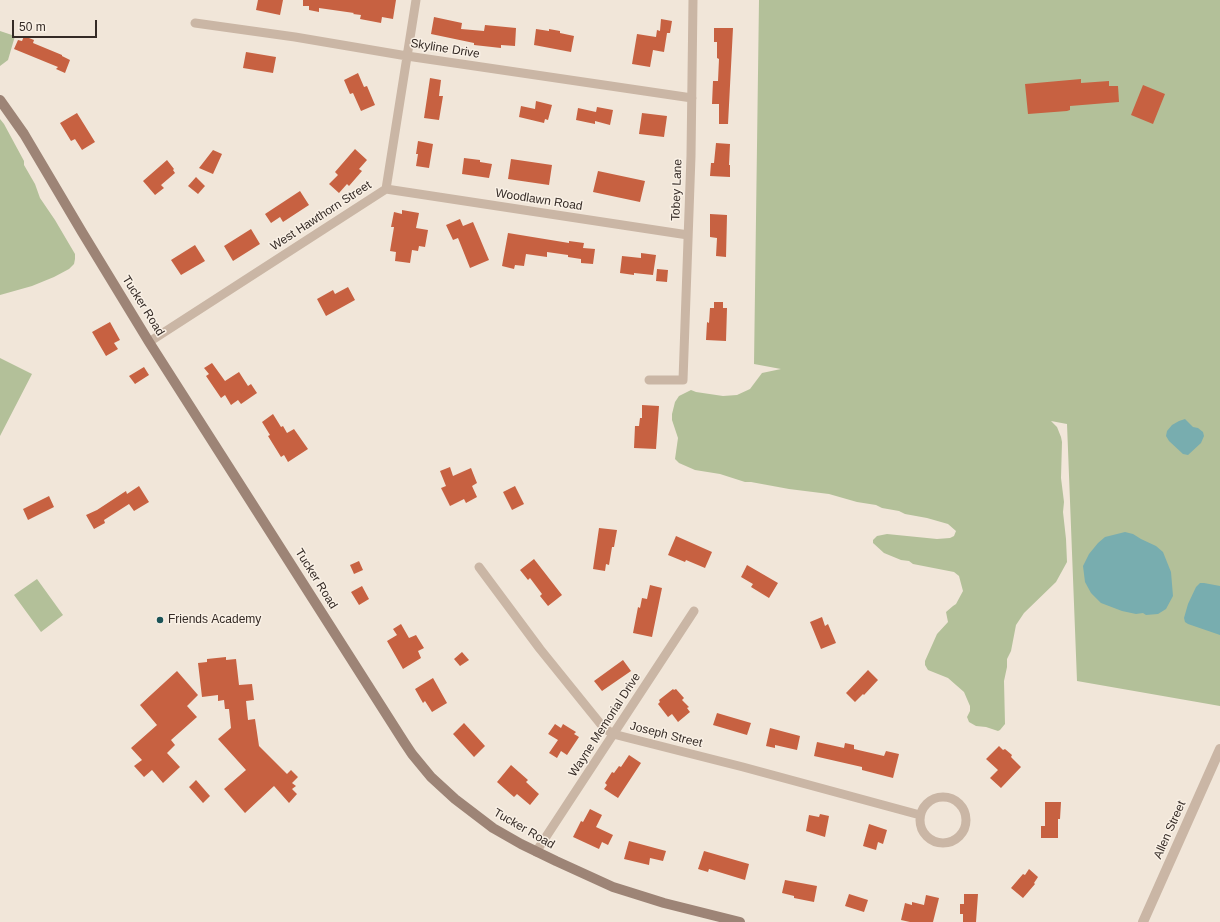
<!DOCTYPE html>
<style>
body{margin:0}
#map{position:relative;width:1220px;height:922px;overflow:hidden;background:#f1e6d9;font-family:Arial,sans-serif}
canvas{display:block}
.scale{position:absolute;left:12px;top:20px;width:85px;height:18px;box-sizing:border-box;border:2px solid #352b26;border-top:0;padding-left:5px;font-size:12px;line-height:14px;white-space:nowrap;color:#352b26;-webkit-text-stroke:3px #f9f0e5;paint-order:stroke}
</style>
<div id="map">
<canvas width="1220" height="922"></canvas>
<div class="scale">50 m</div>
</div>
<script>
const ctx = document.querySelector('canvas').getContext('2d');
ctx.lineJoin = 'round';
function fill(path, color) {
  ctx.fillStyle = color;
  ctx.fill(path, 'evenodd');
}
function poly(rows) {
  const path = new Path2D();
  for (const r of rows) {
    if (r.length === 3) {
      path.moveTo(r[0] + r[2], r[1]);
      path.arc(r[0], r[1], r[2], 0, 2 * Math.PI);
      continue;
    }
    path.moveTo(r[0], r[1]);
    for (let i = 2; i < r.length; i += 2) path.lineTo(r[i], r[i + 1]);
  }
  return path;
}
function strokePath(path, color, width, dash) {
  ctx.strokeStyle = color;
  ctx.lineWidth = width;
  ctx.lineCap = dash ? 'butt' : 'round';
  ctx.setLineDash(dash || []);
  ctx.stroke(path);
}
function label(font, color, halo, rows, align = 'center') {
  ctx.font = font + ' Arial,sans-serif';
  ctx.lineWidth = 3;
  ctx.setLineDash([]);
  ctx.textBaseline = 'middle';
  ctx.strokeStyle = halo;
  ctx.fillStyle = color;
  for (const [text, x, y, turn = 0] of rows) {
    ctx.save();
    ctx.translate(x, y);
    ctx.rotate((+turn || 0) * Math.PI / 180);
    ctx.textAlign = isNaN(turn) ? turn : align;
    if (halo) ctx.strokeText(text, 0, 0);
    ctx.fillText(text, 0, 0);
    ctx.restore();
  }
}
const green = poly([
 [759,0,1220,0,1220,706,1077,681,1067,424,1051,421,1057,427,1061,437,1062,442,1061,478,1064,502,1063,512,1066,539,1067,562,1056,582,1024,613,1016,625,1011,651,1007,659,1007,667,1004,681,1005,724,1000,730,998,731,986,727,976,726,969,722,967,717,970,711,970,706,964,692,948,678,928,670,925,665,925,661,937,634,948,622,946,612,953,606,956,604,963,591,959,576,954,572,913,564,909,561,901,560,884,553,873,543,873,540,877,536,887,534,937,539,950,538,954,536,956,531,948,524,927,518,905,514,899,511,882,508,876,505,857,502,829,494,789,489,751,482,745,482,720,474,695,470,679,463,675,459,678,438,672,420,672,414,675,402,679,396,691,390,696,392,723,396,737,395,750,389,762,373,781,369,754,364],
 [0,31,15,36,8,60,0,66],
 [0,119,4,124,24,161,24,165,35,184,40,198,55,220,75,254,75,259,74,264,69,269,54,277,32,286,0,295],
 [0,358,32,374,0,436],
 [37,579,63,615,41,632,14,595]
]);
const water = poly([
 [1185,419,1193,427,1198,428,1203,432,1204,436,1201,443,1188,455,1183,454,1169,441,1166,436,1167,431,1172,425,1179,421],
 [1125,532,1133,534,1141,539,1156,546,1163,552,1171,572,1173,596,1166,609,1158,614,1146,615,1143,613,1136,614,1122,611,1101,603,1091,593,1085,582,1083,566,1089,554,1098,543,1105,537],
 [1200,583,1204,583,1220,586,1220,635,1188,624,1185,622,1184,618,1188,604,1196,587]
]);
const building = poly([
 [258,0,283,0,280,15,256,10],
 [303,0,396,0,393,19,382,17,381,23,360,19,361,15,353,14,354,13,319,8,319,12,309,10,309,6,303,6],
 [434,17,462,23,461,29,484,31,485,25,516,28,515,46,501,45,501,48,474,45,474,43,431,34],
 [661,19,672,21,670,33,667,33,664,52,653,50,650,67,632,64,637,34,656,37,657,30,660,31],
 [714,28,733,28,728,124,719,124,719,104,712,104,713,81,718,81,719,59,717,58,717,42,714,42],
 [536,29,549,31,549,29,560,31,560,33,574,36,571,52,534,45],
 [24,36,34,40,33,43,62,55,62,56,70,60,65,73,56,69,58,67,14,49,18,40,22,41],
 [246,52,276,57,273,73,243,68],
 [358,73,364,87,367,86,375,105,361,111,353,93,350,94,344,80],
 [430,78,441,80,439,96,443,96,439,120,424,118],
 [1081,79,1081,83,1109,81,1109,86,1118,86,1119,102,1070,106,1070,110,1067,111,1028,114,1025,84],
 [1143,85,1165,94,1153,124,1131,115],
 [536,101,552,105,548,120,545,119,544,123,519,117,521,106,535,109],
 [597,107,613,110,610,125,595,121,595,124,576,120,578,108,596,112],
 [77,113,95,142,82,150,75,139,71,141,60,123],
 [642,113,667,116,664,137,639,134],
 [418,141,433,144,429,168,416,166,418,154,416,154],
 [716,143,730,144,729,165,730,165,730,177,710,176,711,163,714,163],
 [355,149,367,160,359,169,362,171,349,186,347,184,339,193,329,184,338,175,335,172],
 [213,150,222,154,213,174,199,168],
 [464,158,480,160,480,162,492,164,489,178,462,174],
 [511,159,552,165,549,185,508,179],
 [167,160,174,169,173,170,175,173,161,185,164,188,155,195,143,181],
 [598,171,645,181,640,202,593,192],
 [196,177,205,186,198,194,188,186],
 [300,191,309,205,283,222,280,217,271,223,265,214],
 [402,210,419,213,416,228,428,230,425,247,419,246,418,251,412,250,410,263,395,261,396,252,390,251,394,227,391,227,394,212,402,214],
 [710,214,727,215,726,257,716,256,717,238,710,237],
 [460,219,463,226,473,222,489,260,470,268,458,238,453,240,446,225],
 [251,229,260,244,233,261,224,246],
 [508,233,569,243,569,241,584,243,583,248,595,249,593,264,581,263,581,259,568,257,568,255,547,252,547,257,526,254,524,266,515,265,514,269,502,266],
 [195,245,205,261,181,275,171,260],
 [641,253,656,255,653,275,634,273,634,275,620,273,622,256,641,258],
 [657,269,668,270,667,282,656,281],
 [348,287,355,300,326,316,317,299,333,290,335,294],
 [714,302,723,302,723,308,727,308,726,341,706,340,707,322,709,323,710,308,714,308],
 [110,322,120,340,114,343,118,349,106,356,92,332],
 [212,363,225,381,239,372,248,386,251,384,257,393,241,404,238,400,231,405,225,395,221,398,206,376,209,374,204,368],
 [144,367,149,375,135,384,129,376],
 [642,405,659,406,656,449,634,448,635,426,639,426,640,418,642,418],
 [273,414,281,427,283,426,287,433,294,429,308,449,288,462,284,455,281,457,268,436,270,435,262,422],
 [450,467,453,476,471,468,477,483,472,486,477,497,466,503,464,499,450,506,441,488,446,486,440,471],
 [139,486,149,502,134,511,129,504,104,520,105,523,94,529,86,515,97,510,126,491,127,494],
 [515,486,524,504,512,510,503,492],
 [49,496,54,507,28,520,23,509],
 [599,528,617,530,614,547,612,547,609,565,606,564,605,571,593,569],
 [676,536,712,552,705,568,686,560,685,562,668,555],
 [534,559,562,595,548,606,540,596,542,594,530,578,528,580,520,570],
 [359,561,363,570,354,574,350,565],
 [747,565,778,583,769,598,751,587,753,584,741,577],
 [650,585,662,588,652,637,633,633,638,607,640,608,642,598,647,599],
 [362,586,369,599,359,605,351,592],
 [822,617,825,626,828,624,836,643,821,649,810,622],
 [401,624,409,638,416,635,424,648,418,651,421,658,403,669,387,641,397,635,393,629],
 [462,652,469,660,460,666,454,659],
 [226,657,226,660,236,659,239,685,252,684,254,700,246,701,248,720,255,719,259,746,287,774,291,770,298,777,292,783,296,786,292,789,297,794,289,803,274,786,245,813,224,789,246,770,218,739,231,728,229,709,225,709,224,700,218,701,218,695,202,697,198,663,207,662,207,659],
 [623,660,631,671,602,691,594,681],
 [868,670,878,680,864,695,863,694,855,702,846,693],
 [177,671,198,695,187,706,197,717,171,740,175,745,167,753,180,767,163,783,152,770,144,777,134,766,142,760,131,748,157,725,140,705],
 [433,678,447,703,432,712,425,701,423,703,415,689],
 [673,689,674,690,676,689,684,698,682,700,689,707,687,708,690,712,678,722,672,714,668,717,658,704,660,702,659,700],
 [717,713,751,723,747,735,713,725],
 [464,723,485,746,474,757,453,734],
 [555,724,561,728,563,724,576,732,574,734,579,737,567,755,561,751,557,758,549,753,558,740,548,734],
 [770,728,800,736,797,750,775,745,775,748,766,746],
 [817,742,844,748,845,743,854,745,854,749,884,756,886,751,899,754,893,778,862,770,862,767,814,756],
 [999,746,1003,750,1005,749,1012,755,1011,757,1021,767,1001,788,990,778,998,770,986,759],
 [629,755,641,763,618,798,604,789,607,785,605,783,612,772,614,773,619,766,621,767],
 [511,765,528,780,526,782,539,794,530,805,517,794,514,797,497,782],
 [196,780,210,796,203,803,189,787],
 [1045,802,1061,802,1060,819,1058,819,1058,838,1041,838,1041,826,1045,826],
 [590,809,602,815,596,827,613,835,608,845,602,842,599,849,573,837,581,821,583,822],
 [820,814,829,816,825,837,806,831,809,815,819,817],
 [869,824,887,830,883,844,878,842,876,850,863,846],
 [629,841,666,851,663,861,650,858,649,865,624,859],
 [704,851,749,864,745,880,709,869,708,872,698,869],
 [1029,869,1038,877,1034,883,1035,884,1023,898,1011,888,1023,874,1025,875],
 [785,880,817,886,814,902,794,898,794,896,782,893],
 [849,894,868,900,864,912,845,906],
 [964,894,978,894,976,922,963,922,963,914,960,914,960,904,964,904],
 [926,895,939,898,933,922,910,922,901,920,905,903,912,905,912,902,924,905]
]);
const minor = poly([
 [195,23,295,37,407,56,692,98],
 [386,189,688,235],
 [149,342,386,189,416,0],
 [649,380,683,380,691,156,693,0],
 [479,567,540,649,603,727,613,734,743,767,920,815],
 [943,820,23],
 [536,852,694,611]
]);
const tertiary = poly([
 [1143,922,1220,749]
]);
const secondary = poly([
 [0,100,24,134,82,232,149,342,246,494,404,742,412,754,431,777,455,799,493,828,521,844,556,861,613,887,629,892,664,903,740,922]
]);
const markers = [
 [160,620,4,"#1b5357"]
];
const streetNames = [
 ["Skyline Drive",445,49,9],
 ["Tobey Lane",677,190,-88],
 ["Woodlawn Road",539,200,9],
 ["West Hawthorn Street",321,216,-33],
 ["Tucker Road",143,306,58],
 ["Tucker Road",316,579,58],
 ["Wayne Memorial Drive",605,725,-57],
 ["Joseph Street",666,735,14],
 ["Tucker Road",524,829,30],
 ["Allen Street",1170,830,-66]
];
const poiNames = [
 ["Friends Academy",168,620]
];
fill(green, '#b3c099');
fill(water, '#78adaf');
fill(building, '#c76141');
strokePath(minor, '#cab6a5', 9);
strokePath(tertiary, '#cab6a5', 10);
strokePath(secondary, '#9d8476', 10);
for (const [x, y, r, color] of markers) {
  const dot = new Path2D();
  dot.arc(x, y, r, 0, 2 * Math.PI);
  ctx.fillStyle = color;
  ctx.fill(dot);
  strokePath(dot, '#f9f0e5', 1.5);
}
label('12px', '#352b26', '#f9f0e5', streetNames);
label('12px', '#352b26', '#f9f0e5', poiNames, 'left');
</script>
